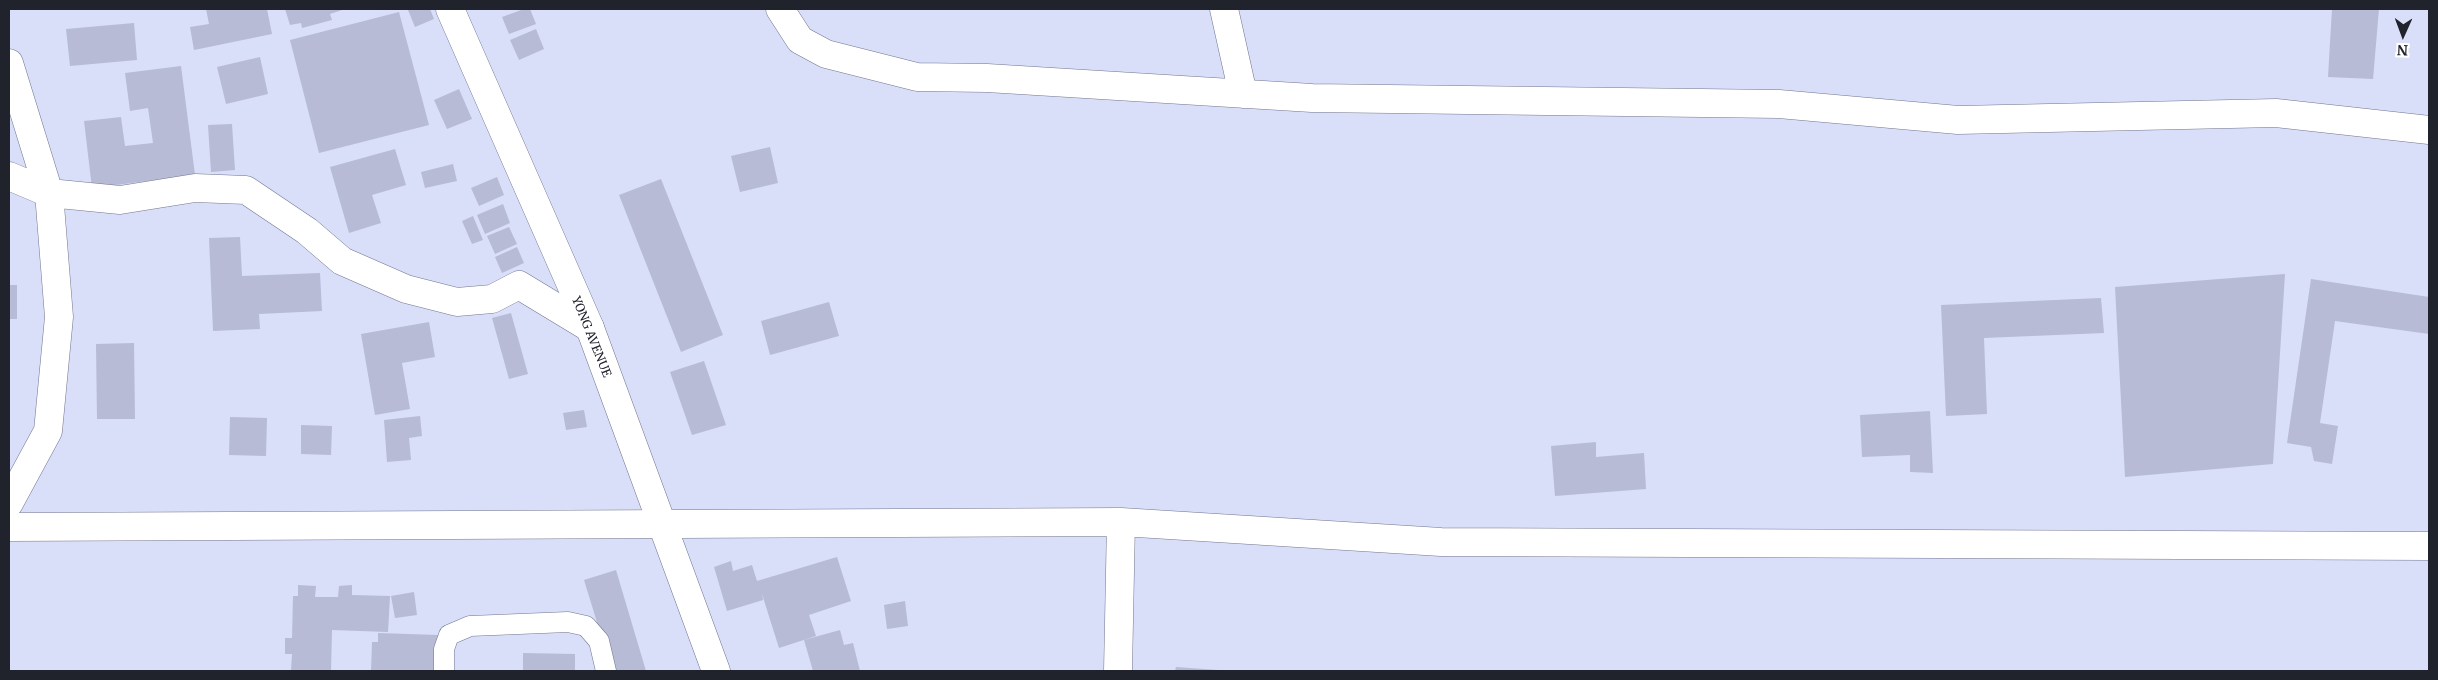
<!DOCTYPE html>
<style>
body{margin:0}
#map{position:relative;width:2438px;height:680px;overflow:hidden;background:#d9def9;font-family:Merriweather,serif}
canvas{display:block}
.frame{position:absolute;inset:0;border:10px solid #20222c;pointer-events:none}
.north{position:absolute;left:2378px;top:10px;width:50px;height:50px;-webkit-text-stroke:4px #fff;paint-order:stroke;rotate:182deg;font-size:14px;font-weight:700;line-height:20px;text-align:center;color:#20222c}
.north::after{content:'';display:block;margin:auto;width:18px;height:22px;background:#20222c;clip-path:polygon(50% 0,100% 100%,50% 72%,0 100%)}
</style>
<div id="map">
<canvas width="2438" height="680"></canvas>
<div class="frame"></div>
<div class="north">N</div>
</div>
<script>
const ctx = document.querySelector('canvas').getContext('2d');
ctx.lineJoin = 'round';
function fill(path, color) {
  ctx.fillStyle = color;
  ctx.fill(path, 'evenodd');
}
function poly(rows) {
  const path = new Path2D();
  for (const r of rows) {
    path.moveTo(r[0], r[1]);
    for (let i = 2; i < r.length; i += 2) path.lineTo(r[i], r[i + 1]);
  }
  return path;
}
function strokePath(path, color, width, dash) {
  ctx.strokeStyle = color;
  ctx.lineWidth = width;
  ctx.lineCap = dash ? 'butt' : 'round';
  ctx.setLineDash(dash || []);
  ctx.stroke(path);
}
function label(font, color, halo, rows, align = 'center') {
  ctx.font = font + ' Merriweather,serif';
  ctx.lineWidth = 4;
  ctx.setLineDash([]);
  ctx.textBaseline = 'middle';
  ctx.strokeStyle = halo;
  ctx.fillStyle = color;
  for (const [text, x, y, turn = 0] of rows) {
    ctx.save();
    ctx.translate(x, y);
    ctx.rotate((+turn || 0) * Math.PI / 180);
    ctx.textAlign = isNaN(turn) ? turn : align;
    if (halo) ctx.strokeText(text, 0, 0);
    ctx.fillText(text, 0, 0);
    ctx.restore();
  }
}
const building = poly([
 [206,9,267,9,272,34,194,50,190,27,209,24],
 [285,9,345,9,330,14,332,20,302,28,301,23,290,25],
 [410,9,430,9,434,19,415,27,408,10],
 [524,9,530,9,536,24,509,34,502,17],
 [2332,9,2379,9,2373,79,2328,77],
 [399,12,429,125,319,153,290,40],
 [134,23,137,60,70,66,66,29],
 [536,29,544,49,519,60,510,40],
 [260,57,268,94,226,104,217,67],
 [181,66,195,175,92,188,84,121,121,117,125,146,153,143,148,108,130,111,125,73],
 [459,89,472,119,447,129,434,100],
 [232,124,235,170,211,172,208,125],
 [770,147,778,183,740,192,731,156],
 [395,149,406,185,372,195,381,223,349,233,330,167],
 [453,164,457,181,425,188,421,172],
 [497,177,504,195,479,206,471,188],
 [661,179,723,335,681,352,619,195],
 [503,204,510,223,485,234,477,215],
 [473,216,483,240,472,244,462,221],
 [509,227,517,244,495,254,487,236],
 [240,237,242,276,320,273,322,311,259,314,260,329,213,331,209,238],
 [517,247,524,263,502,273,495,257],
 [2285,274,2273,464,2125,477,2115,287],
 [2311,279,2429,297,2429,334,2335,321,2320,423,2338,426,2332,464,2314,461,2311,447,2287,443],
 [9,285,17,285,17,319,9,319],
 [2101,298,2104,333,1984,338,1987,414,1946,416,1941,305],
 [829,302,839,336,770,355,761,321],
 [511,313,528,374,509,379,492,318],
 [429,322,435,357,402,363,410,409,375,415,361,334],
 [134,343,135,419,97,419,96,344],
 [704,361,726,425,692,435,670,372],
 [584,410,587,427,566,430,563,413],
 [1930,411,1933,473,1910,472,1910,455,1862,457,1860,415],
 [420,416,422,436,409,438,411,460,387,462,384,420],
 [230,417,267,418,266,456,229,455],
 [301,425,332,426,331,455,301,454],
 [1596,442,1596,457,1644,453,1646,489,1555,496,1551,446],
 [837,557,851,601,809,615,816,636,779,648,762,594,763,600,727,611,714,567,731,561,733,571,752,565,757,581],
 [616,570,646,671,612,671,584,580],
 [298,585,316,586,315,597,338,597,339,586,352,585,352,595,390,596,388,632,332,630,331,671,291,671,292,654,285,654,285,638,292,638,293,596,298,596],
 [414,592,417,615,395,618,391,596],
 [905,601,908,626,887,629,884,605],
 [840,630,844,645,853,643,860,671,813,671,804,640],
 [378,633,438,635,437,671,371,671,372,642,378,642],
 [523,653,575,654,575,671,523,671],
 [1176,667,1218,670,1218,671,1175,671]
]);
const lane = poly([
 [444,671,444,649,449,635,470,626,568,622,586,626,599,641,606,671]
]);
const street = poly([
 [780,9,800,40,826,54,917,77,987,78,1312,98,1779,104,1958,120,2276,113,2429,130],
 [1224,9,1243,94],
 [9,63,49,193,59,317,48,431,9,503],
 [9,176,49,193,120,200,195,188,246,190,307,231,342,261,406,289,457,302,492,299,519,285,590,328],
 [9,527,1121,522,1441,542,2429,546],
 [1118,671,1121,522]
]);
const secondary = poly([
 [450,9,590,328,716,671]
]);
const streetNames = [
 ["YONG AVENUE",591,337,68]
];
fill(building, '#b7bbd6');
strokePath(lane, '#72768f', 21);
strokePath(street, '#72768f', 29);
strokePath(secondary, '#72768f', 29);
strokePath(lane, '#fff', 20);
strokePath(street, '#fff', 28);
strokePath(secondary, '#fff', 28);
label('12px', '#20222c', '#fff', streetNames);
</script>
